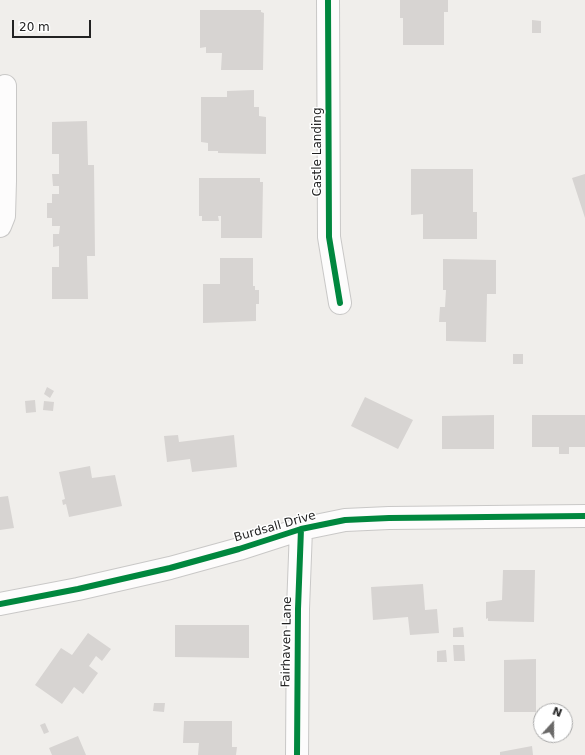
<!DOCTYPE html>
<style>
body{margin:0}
#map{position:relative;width:585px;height:755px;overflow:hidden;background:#f0eeeb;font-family:"DejaVu Sans",sans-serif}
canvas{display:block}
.north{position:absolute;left:533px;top:703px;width:40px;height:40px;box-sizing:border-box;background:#fff;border:1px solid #a7a7a7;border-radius:50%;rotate:21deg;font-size:11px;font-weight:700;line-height:16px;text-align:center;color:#222}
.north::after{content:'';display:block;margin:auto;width:14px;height:18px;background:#6a6968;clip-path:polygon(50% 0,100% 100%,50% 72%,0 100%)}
.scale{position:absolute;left:12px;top:20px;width:79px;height:18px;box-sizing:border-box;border:2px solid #222;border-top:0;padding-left:5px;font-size:12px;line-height:14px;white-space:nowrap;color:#222;-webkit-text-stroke:3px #fff;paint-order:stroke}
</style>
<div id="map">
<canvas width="585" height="755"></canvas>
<div class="north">N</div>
<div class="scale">20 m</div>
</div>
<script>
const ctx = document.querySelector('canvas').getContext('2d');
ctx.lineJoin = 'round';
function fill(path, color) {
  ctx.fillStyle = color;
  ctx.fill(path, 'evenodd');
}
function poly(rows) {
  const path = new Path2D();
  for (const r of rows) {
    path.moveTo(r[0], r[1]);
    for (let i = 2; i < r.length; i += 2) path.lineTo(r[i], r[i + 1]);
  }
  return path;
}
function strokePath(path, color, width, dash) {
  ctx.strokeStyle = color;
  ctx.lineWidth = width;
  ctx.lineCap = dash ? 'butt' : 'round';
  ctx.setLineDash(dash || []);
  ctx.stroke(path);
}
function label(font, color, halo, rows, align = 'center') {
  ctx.font = font + ' "DejaVu Sans",sans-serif';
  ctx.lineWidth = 3;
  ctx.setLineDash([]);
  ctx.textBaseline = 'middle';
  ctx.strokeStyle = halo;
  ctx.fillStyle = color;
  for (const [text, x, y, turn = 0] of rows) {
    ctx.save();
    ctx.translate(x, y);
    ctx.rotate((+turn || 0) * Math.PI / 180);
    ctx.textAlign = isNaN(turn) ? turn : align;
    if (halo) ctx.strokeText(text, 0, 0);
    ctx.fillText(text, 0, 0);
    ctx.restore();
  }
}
const building = poly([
 [400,0,448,0,448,12,444,12,444,45,403,45,403,18,400,18],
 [200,10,261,10,261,12,264,13,263,70,221,70,222,53,206,53,206,47,200,48],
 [532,20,541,21,541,33,532,33],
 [254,90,254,107,259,107,259,116,266,117,266,154,218,153,218,151,208,151,208,143,201,142,201,97,227,97,227,91],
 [87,121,88,165,94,165,95,256,87,256,88,299,52,299,52,267,59,267,59,246,53,247,53,234,59,234,60,226,52,226,52,218,47,218,47,203,52,203,52,194,59,194,59,186,53,186,52,174,59,174,59,154,52,154,52,122],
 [411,169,473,169,473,212,477,212,477,239,423,239,423,214,411,215],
 [585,174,585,218,572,178],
 [199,178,260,178,260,182,263,182,262,238,221,238,221,216,218,216,219,221,202,221,202,216,199,216],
 [220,258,253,258,253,286,255,286,255,290,259,290,259,304,256,304,256,321,203,323,203,284,220,284],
 [443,259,496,260,496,294,487,294,486,342,446,341,446,322,439,322,440,307,445,307,446,290,443,290],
 [513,354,523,354,523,364,513,364],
 [47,387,54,391,50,398,44,394],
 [365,397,413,420,398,449,351,426],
 [35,400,36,412,26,413,25,401],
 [44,401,54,402,53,411,43,410],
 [494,415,494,449,442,449,442,416],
 [532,415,585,415,585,447,569,447,569,454,559,454,559,447,532,447],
 [178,435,179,442,234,435,237,467,192,472,190,459,167,462,164,436],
 [90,466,92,478,115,475,122,506,69,517,66,504,63,505,62,500,65,499,59,472],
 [8,496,14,528,0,530,0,497],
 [503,570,535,570,534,622,488,621,488,618,486,619,486,602,502,600],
 [423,584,425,610,437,609,439,633,410,635,408,617,373,620,371,587],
 [175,625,249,625,249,658,175,657],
 [463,627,464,637,453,637,453,628],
 [88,633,111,649,102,661,96,656,89,666,98,673,83,694,74,687,62,704,35,685,61,648,72,655],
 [453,645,464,645,465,661,454,661],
 [446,650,447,662,437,662,437,651],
 [536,659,536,712,504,712,504,660],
 [154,703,165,703,164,712,153,711],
 [184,721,232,721,232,747,237,747,236,755,198,755,199,743,183,743],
 [45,723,49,732,44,734,40,725],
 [78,736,86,755,52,755,49,748],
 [532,746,533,755,500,755,500,752]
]);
const street = poly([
 [328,0,329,237,340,303],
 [0,226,4,216,5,181,5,86],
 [0,604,78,589,170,568,239,549,301,529,345,520,389,518,585,516],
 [297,755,298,609,301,529]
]);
const cycleway = poly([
 [328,0,329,237,340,303],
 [0,604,78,589,170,568,239,549,301,529,345,520,389,518,585,516],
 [297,755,298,609,301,529]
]);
const streetNames = [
 ["Castle Landing",318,152,-90],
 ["Burdsall Drive",275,527,-16],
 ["Fairhaven Lane",287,642,-89]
];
fill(building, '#d7d4d2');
strokePath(street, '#c9c8c7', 24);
strokePath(street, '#fdfcfc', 22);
strokePath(cycleway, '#00873e', 6);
label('12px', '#222', '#fff', streetNames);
</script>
